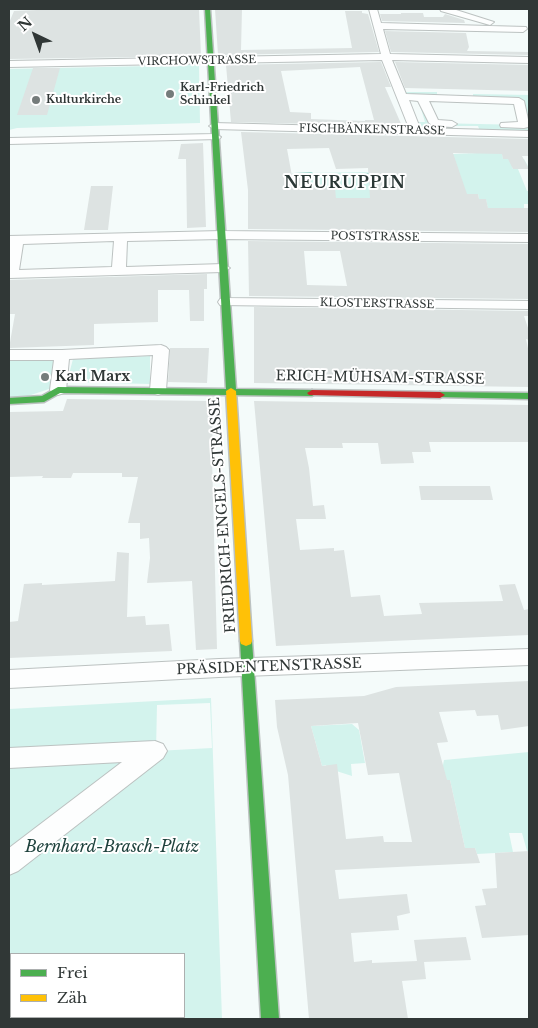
<!DOCTYPE html>
<meta charset="utf-8">
<style>
body{margin:0}
#map{position:relative;width:538px;height:1028px;overflow:hidden;background:#f4fbfa;font-family:"Libre Baskerville",serif}
canvas{display:block}
.frame{position:absolute;inset:0;border:10px solid #303736;pointer-events:none}
.legend{position:absolute;left:10px;top:953px;width:175px;height:65px;box-sizing:border-box;background:#fff;border:1px solid #acafaf;margin:0;padding:6px 9px;list-style:none;font-size:15px;color:#303736}
.legend li{display:flex;align-items:center;gap:10px;height:25px}
.legend b{width:25px;border:1px solid #acafaf}
.north{position:absolute;left:10px;top:10px;width:50px;height:50px;-webkit-text-stroke:4px #fff;paint-order:stroke;rotate:318deg;font-size:14px;font-weight:700;line-height:20px;text-align:center;color:#303736}
.north::after{content:'';display:block;margin:auto;width:18px;height:22px;background:#303736;clip-path:polygon(50% 0,100% 100%,50% 72%,0 100%)}
</style>
<div id="map">
<canvas width="538" height="1028"></canvas>
<div class="frame"></div>
<ul class="legend">
<li><b style="height:6px;background:#4caf50"></b>Frei</li>
<li><b style="height:6px;background:#ffc107"></b>Zäh</li>
</ul>
<div class="north">N</div>
</div>
<script>
const ctx = document.querySelector('canvas').getContext('2d');
ctx.lineJoin = 'round';
function fill(path, color) {
  ctx.fillStyle = color;
  ctx.fill(path, 'evenodd');
}
function poly(rows) {
  const path = new Path2D();
  for (const r of rows) {
    path.moveTo(r[0], r[1]);
    for (let i = 2; i < r.length; i += 2) path.lineTo(r[i], r[i + 1]);
  }
  return path;
}
function strokePath(path, color, width, dash) {
  ctx.strokeStyle = color;
  ctx.lineWidth = width;
  ctx.lineCap = dash ? 'butt' : 'round';
  ctx.setLineDash(dash || []);
  ctx.stroke(path);
}
function label(font, color, halo, rows, align = 'center') {
  ctx.font = font + ' "Libre Baskerville",serif';
  ctx.lineWidth = 4;
  ctx.setLineDash([]);
  ctx.textBaseline = 'middle';
  ctx.strokeStyle = halo;
  ctx.fillStyle = color;
  for (const [text, x, y, turn = 0] of rows) {
    ctx.save();
    ctx.translate(x, y);
    ctx.rotate((+turn || 0) * Math.PI / 180);
    ctx.textAlign = isNaN(turn) ? turn : align;
    if (halo) ctx.strokeText(text, 0, 0);
    ctx.fillText(text, 0, 0);
    ctx.restore();
  }
}
const green = poly([
 [199,65,200,123,17,128,9,130,9,69],
 [403,92,437,92,437,96,473,97,473,94,529,95,529,131,480,131,478,126,450,126,451,130,417,130,414,122,425,122,418,99,406,99],
 [422,98,519,101,524,125,434,123],
 [502,152,503,159,524,159,529,168,522,169,512,166,513,169,518,169,527,191,529,191,529,204,524,204,524,208,506,208,489,213,486,200,479,199,478,194,471,194,354,203,353,198,337,198,337,201,291,197,308,177,307,173,365,172,372,173,369,185,453,154],
 [150,356,150,384,67,382,73,359],
 [9,358,58,358,55,387,22,398,9,399],
 [211,698,222,1019,9,1019,9,709],
 [210,703,212,748,156,751,157,705],
 [11,954,184,954,184,1017,11,1017],
 [352,724,359,730,365,763,351,764,352,776,327,768,326,765,322,766,311,726],
 [529,752,529,851,527,851,522,833,509,833,513,852,477,854,475,848,465,848,450,780,444,780,442,770,444,760]
]);
const stream = poly([
 [294,175,311,174],
 [359,175,372,175]
]);
const building = poly([
 [60,9,199,9,201,56,9,59,9,23,14,11],
 [215,9,242,9,241,50,352,48,345,11,362,11,362,13,368,14,379,52,218,55],
 [401,13,423,13,424,17,443,17,445,14,464,20,465,23,382,21,380,14,401,14],
 [385,31,466,33,469,47,467,51,529,52,529,55,391,52],
 [381,62,391,87,385,87,402,126,231,122,226,65],
 [360,67,374,120,365,120,365,121,311,119,311,113,290,112,281,71],
 [395,62,529,65,529,91,405,88],
 [33,68,60,68,47,115,17,115],
 [241,132,529,139,529,156,522,156,529,169,513,169,508,159,503,159,502,154,453,153,467,194,478,194,479,199,486,199,488,208,529,208,529,232,248,229,248,190],
 [329,148,336,169,368,168,370,198,336,198,335,188,311,188,308,176,292,176,287,149],
 [203,143,206,227,187,228,186,159,178,159,181,144],
 [91,186,113,186,108,230,84,230],
 [248,241,529,244,529,299,249,296],
 [304,251,340,251,347,286,307,285],
 [207,274,207,289,204,289,204,321,190,321,189,290,158,290,158,322,94,324,94,345,9,348,15,314,9,314,9,280],
 [254,307,529,311,529,316,524,316,529,331,529,340,526,339,529,353,529,387,254,383],
 [170,348,209,348,207,383,168,382],
 [67,399,210,401,213,403,212,458,217,649,196,650,192,581,147,583,150,558,149,538,140,539,140,523,128,523,138,477,122,477,122,473,73,473,71,478,42,478,43,476,9,477,9,412,63,411],
 [254,401,529,405,529,442,429,442,431,452,412,452,414,463,381,464,378,443,342,443,343,448,305,448,309,468,313,506,324,505,326,519,296,519,300,550,334,548,334,551,344,550,351,597,380,595,384,616,422,614,419,603,503,601,499,585,515,584,524,610,529,609,529,635,276,646],
 [419,486,490,486,493,500,421,500],
 [117,552,129,553,127,617,145,616,146,625,169,624,172,651,9,658,9,622,18,621,24,584,42,583,42,585,115,581],
 [529,681,529,726,501,730,498,715,477,716,475,710,439,712,448,742,437,743,447,780,450,780,465,848,475,848,480,863,335,870,339,899,407,894,410,913,397,916,399,930,351,933,354,962,372,960,372,963,417,961,414,940,466,937,471,960,424,962,426,979,402,981,408,1019,309,1019,288,775,277,727,275,700,364,696,396,687],
 [358,723,368,775,399,773,412,842,384,842,383,836,346,839,337,764,322,766,311,726],
 [529,851,529,935,482,938,475,906,486,905,482,889,497,888,495,853]
]);
const street = poly([
 [369,9,377,9,381,23,526,27,527,29,523,32,383,29,390,54,529,57,529,63,392,60,406,94,519,98,524,101,529,124,528,127,524,128,501,127,500,125,501,123,518,122,514,104,429,101,438,120,452,121,457,124,452,127,434,126,429,123,418,101,409,100,420,128,529,131,529,137,214,129,209,126,214,123,409,128,382,60,9,67,9,61,381,54,369,9],
 [440,9,453,9,494,22,490,25,441,11,440,9],
 [215,134,221,137,219,139,9,144,9,138,215,134],
 [221,231,529,234,529,242,221,239,127,241,126,267,223,264,230,268,223,272,9,278,9,236,221,231],
 [114,241,112,267,19,270,23,244,114,241],
 [225,298,529,301,529,309,220,305,218,302,220,299,225,298],
 [161,345,166,347,169,350,166,390,164,393,158,395,152,393,150,390,153,355,69,359,66,390,64,393,58,395,52,393,50,390,54,360,9,360,9,350,62,350,161,345],
 [529,649,529,665,219,677,9,688,9,670,219,659,529,649],
 [155,741,163,744,167,751,163,758,18,871,9,875,9,848,122,762,9,768,9,748,155,741],
 [9,964,11,965,11,994,9,993,9,964],
 [35,1017,66,1017,66,1019,35,1019,35,1017]
]);
const fast = poly([
 [205,9,210,9,236,389,312,390,317,393,312,396,60,393,44,402,9,404,9,398,42,396,58,387,226,389,205,9],
 [440,392,529,393,529,399,437,397,435,395,440,392],
 [246,636,251,638,252,641,279,1019,261,1019,240,641,241,638,246,636]
]);
const slow = poly([
 [231,388,236,391,252,641,251,644,246,646,241,644,240,641,226,391,231,388]
]);
const jam = poly([
 [312,390,440,392,445,395,440,398,309,395,307,393,312,390]
]);
const markers = [
 [170,94,5,"#757c7b"],
 [36,100,5,"#757c7b"],
 [45,377,5,"#757c7b"]
];
const farStreetnames = [
 ["VIRCHOWSTRASSE",197,61,-1],
 ["FISCHBÄNKENSTRASSE",372,130,1],
 ["POSTSTRASSE",375,237,1],
 ["KLOSTERSTRASSE",377,304,1]
];
const farPoinames = [
 ["Karl-Friedrich",180,88],
 ["Schinkel",180,101],
 ["Kulturkirche",46,100]
];
const poiNames = [
 ["Karl Marx",55,377]
];
const streetNames = [
 ["ERICH-MÜHSAM-STRASSE",380,378,1],
 ["FRIEDRICH-ENGELS-STRASSE",223,515,-94],
 ["PRÄSIDENTENSTRASSE",269,667,-2]
];
const farDistrictnames = [
 ["NEURUPPIN",345,183]
];
const nearParknames = [
 ["Bernhard-Brasch-Platz",112,847]
];
fill(green, '#d3f3ed');
strokePath(stream, '#a0d7cf', 4);
fill(building, '#dde3e2');
strokePath(street, '#bcc2c1', 2);
strokePath(fast, '#bcc2c1', 3);
strokePath(slow, '#bcc2c1', 3);
strokePath(jam, '#bcc2c1', 3);
fill(street, '#fdfefe');
fill(fast, '#4caf50');
fill(slow, '#ffc107');
fill(jam, '#c62828');
for (const [x, y, r, color] of markers) {
  const dot = new Path2D();
  dot.arc(x, y, r, 0, 2 * Math.PI);
  ctx.fillStyle = color;
  ctx.fill(dot);
  strokePath(dot, '#fff', 2);
}
label('11px', '#303736', '#fff', farStreetnames);
label('bold 11px', '#303736', '#fff', farPoinames, 'left');
label('bold 14px', '#303736', '#fff', poiNames, 'left');
label('14px', '#303736', '#fff', streetNames);
ctx.letterSpacing = '1px';
label('bold 16px', '#2b3836', '#fff', farDistrictnames);
ctx.letterSpacing = '0px';
label('italic 16px', '#1e423d', '#fff', nearParknames);
</script>
